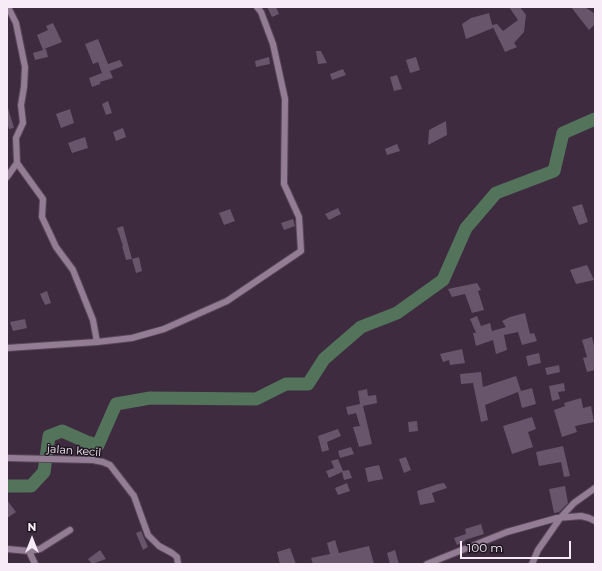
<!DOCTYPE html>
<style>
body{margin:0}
#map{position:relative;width:602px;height:571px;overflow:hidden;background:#3e2b40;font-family:Montserrat,sans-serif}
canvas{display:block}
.frame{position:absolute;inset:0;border:8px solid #f7ebf8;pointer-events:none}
.north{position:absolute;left:12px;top:519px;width:40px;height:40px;-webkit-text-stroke:3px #201721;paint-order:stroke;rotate:0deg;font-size:11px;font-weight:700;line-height:16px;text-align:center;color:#f7ebf8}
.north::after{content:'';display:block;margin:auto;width:14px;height:18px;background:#f7ebf8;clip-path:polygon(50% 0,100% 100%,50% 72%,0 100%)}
.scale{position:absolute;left:460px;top:541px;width:111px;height:18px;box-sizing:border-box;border:2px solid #f7ebf8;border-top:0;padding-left:5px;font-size:12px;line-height:14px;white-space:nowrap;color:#f7ebf8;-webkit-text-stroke:3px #201721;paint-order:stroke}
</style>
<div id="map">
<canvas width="602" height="571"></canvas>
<div class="frame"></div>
<div class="north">N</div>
<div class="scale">100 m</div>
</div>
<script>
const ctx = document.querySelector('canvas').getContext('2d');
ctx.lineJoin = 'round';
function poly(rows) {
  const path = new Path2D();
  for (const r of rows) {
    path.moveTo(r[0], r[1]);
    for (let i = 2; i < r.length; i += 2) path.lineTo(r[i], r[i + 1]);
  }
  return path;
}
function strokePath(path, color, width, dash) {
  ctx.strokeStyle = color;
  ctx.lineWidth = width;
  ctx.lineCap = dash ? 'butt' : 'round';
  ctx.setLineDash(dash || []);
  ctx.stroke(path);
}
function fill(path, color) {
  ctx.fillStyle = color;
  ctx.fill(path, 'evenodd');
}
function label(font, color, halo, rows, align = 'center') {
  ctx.font = font + ' Montserrat,sans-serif';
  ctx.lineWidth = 3;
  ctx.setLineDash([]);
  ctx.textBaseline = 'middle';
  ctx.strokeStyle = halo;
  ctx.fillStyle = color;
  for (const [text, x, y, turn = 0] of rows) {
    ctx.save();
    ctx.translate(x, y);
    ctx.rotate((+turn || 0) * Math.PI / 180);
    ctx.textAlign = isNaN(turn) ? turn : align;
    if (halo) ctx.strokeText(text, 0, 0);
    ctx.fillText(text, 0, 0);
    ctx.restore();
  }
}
const river = poly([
 [7,486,31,486,44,472,49,436,62,431,87,442,98,445,116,404,150,398,256,399,286,384,308,384,324,359,361,327,397,313,443,280,466,228,496,193,554,171,563,133,595,119]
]);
const building = poly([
 [267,7,276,7,279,14,272,17],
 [509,7,520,7,526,15,524,32,514,43,517,47,505,52,492,25,497,24,503,31,518,20],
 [571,7,585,7,595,14,595,24,589,30],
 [489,13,493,28,466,39,462,24,471,18],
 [53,23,62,42,44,49,46,49,48,57,35,60,33,53,43,50,37,35,48,30,46,26],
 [98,39,108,64,120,60,123,66,110,71,113,78,100,82,100,84,92,87,89,78,102,73,98,62,93,64,85,44],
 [316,51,321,51,327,63,318,64],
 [269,57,270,64,256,67,255,61],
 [416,57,420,70,410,73,406,60],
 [343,69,346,75,332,80,330,74],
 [397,75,402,89,394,91,390,77],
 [108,101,112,113,106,115,102,104],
 [7,108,8,108,14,128,9,129,7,122],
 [70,109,74,123,61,128,56,114],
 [446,121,447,135,428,145,429,130],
 [123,128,126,137,116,141,113,132],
 [85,137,88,148,72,153,68,143],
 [397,144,400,151,387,155,385,149],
 [582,204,588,222,579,225,572,207],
 [338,208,341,214,329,220,325,214],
 [230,209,235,221,224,225,219,213],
 [293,219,295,226,284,230,281,223],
 [123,226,132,259,126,260,122,246,123,246,117,228],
 [139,257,142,271,136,273,132,259],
 [587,265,594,280,576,284,570,270],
 [477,283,481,290,478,291,484,310,472,313,465,294,452,297,448,289],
 [47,291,51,303,45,305,40,294],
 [525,313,530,334,534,333,537,341,522,345,518,332,504,335,507,350,496,354,493,340,476,346,473,333,476,333,470,319,477,316,481,326,490,323,492,331,506,327,502,321,510,317],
 [25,319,27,328,13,331,10,322],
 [592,337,595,350,595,370,587,372,583,358,587,357,582,340],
 [462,349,465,363,450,365,449,360,443,362,440,354],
 [539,353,541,363,528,366,526,356],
 [559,365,560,372,547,375,545,368],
 [481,372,483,387,516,376,521,391,532,388,536,404,522,408,518,392,485,405,488,420,481,422,473,383,461,384,460,374],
 [564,383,565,391,558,392,560,399,552,401,549,386],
 [367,389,368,396,376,395,377,403,363,406,372,444,359,447,353,427,360,426,356,413,348,415,346,407,360,404,358,391],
 [581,398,583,408,591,406,594,422,575,426,577,432,562,437,554,410,565,406,564,403],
 [532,417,536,429,528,432,533,447,512,454,503,426],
 [417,421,418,431,409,432,408,422],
 [338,429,341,436,327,442,329,450,322,452,318,436],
 [563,446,570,476,564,477,561,462,539,466,536,452],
 [351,447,354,454,340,458,338,451],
 [406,457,411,470,404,473,399,459],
 [338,459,343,471,349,470,352,478,344,480,342,472,329,478,326,471,334,468,331,461],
 [379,465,383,479,368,482,365,468],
 [347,483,350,491,338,495,335,488],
 [444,483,447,488,432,493,435,502,420,505,417,491,438,484],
 [565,486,568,503,559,512,554,513,549,489],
 [7,500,16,512,7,518],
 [481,524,484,534,465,540,465,541,457,545,454,538,466,534,465,529],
 [141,531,148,547,143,550,136,533],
 [335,540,339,553,369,546,374,564,313,564,311,558,330,554,327,543],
 [290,548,296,564,280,564,277,552],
 [100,550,106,559,92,564,88,559],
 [395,550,399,564,390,564,387,553]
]);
const minor = poly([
 [8,7,16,23,25,67,24,87,21,105,23,123,16,138,17,163,43,199,42,217,56,247,73,270,93,320,97,342],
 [7,177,17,163],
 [7,348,97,342,132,338,164,329,227,301,301,251,299,217,284,184,285,99,273,44,261,12,257,7],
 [7,458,93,460,103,462,110,465,134,496,148,535,159,546,172,553,177,557,178,564],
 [7,549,29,551,40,549,70,530],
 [29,551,35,564],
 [427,564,507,532,557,518,581,516,589,518,595,521],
 [532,564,538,550,561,517,574,503,595,488]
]);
const streetNames = [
 ["jalan kecil",74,451,4]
];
strokePath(river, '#53735b', 13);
fill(building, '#69556b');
strokePath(minor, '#574758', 8);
strokePath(minor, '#937d95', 6);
label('11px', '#f7ebf8', '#201721', streetNames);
</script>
